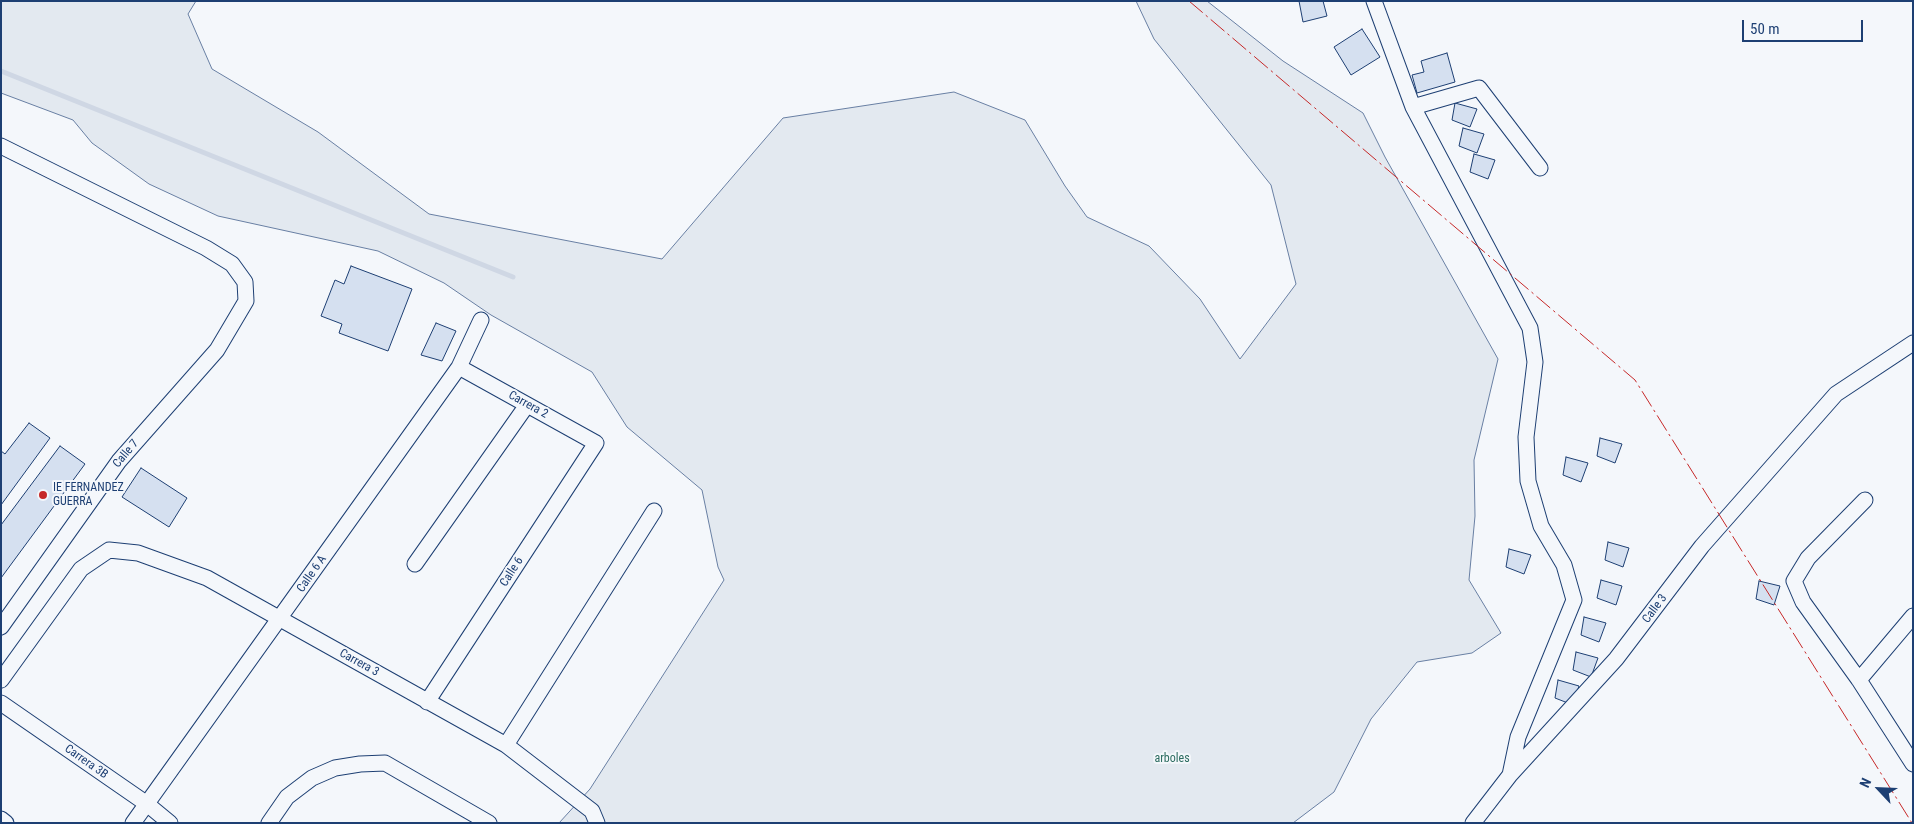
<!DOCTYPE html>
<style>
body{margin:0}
#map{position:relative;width:1914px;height:824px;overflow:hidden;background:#f4f7fb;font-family:"Roboto Condensed",sans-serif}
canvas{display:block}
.frame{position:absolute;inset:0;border:2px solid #1d3f73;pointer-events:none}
.north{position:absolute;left:1854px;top:764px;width:50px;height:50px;-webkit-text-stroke:4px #f4f7fb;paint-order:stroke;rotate:295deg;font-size:14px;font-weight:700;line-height:20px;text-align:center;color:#1d3f73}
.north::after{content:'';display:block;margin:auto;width:18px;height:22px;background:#1d3f73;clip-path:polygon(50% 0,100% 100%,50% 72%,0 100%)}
.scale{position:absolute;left:1742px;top:20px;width:121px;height:22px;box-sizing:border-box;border:2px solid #1d3f73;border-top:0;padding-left:6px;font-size:15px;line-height:18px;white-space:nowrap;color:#1d3f73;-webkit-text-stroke:4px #f4f7fb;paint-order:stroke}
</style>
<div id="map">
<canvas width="1914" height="824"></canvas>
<div class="frame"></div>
<div class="north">N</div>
<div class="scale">50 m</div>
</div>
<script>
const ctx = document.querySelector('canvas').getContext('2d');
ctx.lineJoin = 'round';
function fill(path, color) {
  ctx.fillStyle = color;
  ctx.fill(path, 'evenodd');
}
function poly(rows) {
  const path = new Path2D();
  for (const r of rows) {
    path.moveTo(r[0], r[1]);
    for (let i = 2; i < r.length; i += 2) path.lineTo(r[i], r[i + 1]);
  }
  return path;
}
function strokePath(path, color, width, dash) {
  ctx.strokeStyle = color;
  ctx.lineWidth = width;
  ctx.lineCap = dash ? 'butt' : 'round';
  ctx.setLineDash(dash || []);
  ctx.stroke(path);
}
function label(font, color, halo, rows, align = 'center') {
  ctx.font = font + ' "Roboto Condensed",sans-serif';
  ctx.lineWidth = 4;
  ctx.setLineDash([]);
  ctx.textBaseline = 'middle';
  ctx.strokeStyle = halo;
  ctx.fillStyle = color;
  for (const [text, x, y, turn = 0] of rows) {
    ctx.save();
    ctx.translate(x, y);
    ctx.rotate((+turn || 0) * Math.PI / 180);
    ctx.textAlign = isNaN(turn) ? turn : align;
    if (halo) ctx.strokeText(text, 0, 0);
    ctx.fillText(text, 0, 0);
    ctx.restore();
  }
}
const green = poly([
 [1,1,196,1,188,14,212,69,318,132,429,214,662,259,783,118,954,92,1025,120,1065,186,1087,217,1149,246,1200,299,1240,359,1296,284,1271,185,1154,39,1136,1,1207,1,1283,61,1363,113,1385,157,1498,359,1474,460,1475,516,1469,580,1501,633,1472,653,1417,662,1371,719,1334,792,1293,823,559,823,590,789,724,580,718,567,702,490,627,427,592,372,491,315,444,283,378,251,218,216,149,184,92,143,73,120,1,93,1,1]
]);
const stream = poly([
 [1,71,513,277]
]);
const building = poly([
 [1299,1,1323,1,1327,16,1303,22,1299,1],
 [1362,29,1380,57,1351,75,1334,47,1362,29],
 [1447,53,1455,82,1417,93,1412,75,1424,72,1421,61,1447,53],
 [1455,103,1477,109,1470,127,1452,120,1455,103],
 [1463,128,1484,134,1477,153,1459,146,1463,128],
 [1474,154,1495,160,1488,179,1470,172,1474,154],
 [351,266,412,289,388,351,339,333,342,324,321,316,335,280,344,284,351,266],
 [436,323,456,331,442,361,421,355,436,323],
 [29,423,50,438,1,505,1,451,5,454,29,423],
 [1600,438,1622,444,1615,463,1597,456,1600,438],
 [60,446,85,464,1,578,1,525,60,446],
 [1566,457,1588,463,1581,482,1563,475,1566,457],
 [141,468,187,498,169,527,122,497,141,468],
 [1608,542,1629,548,1623,567,1605,560,1608,542],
 [1509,549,1531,555,1524,574,1506,567,1509,549],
 [1601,580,1622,586,1616,605,1597,598,1601,580],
 [1759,581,1780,586,1774,605,1756,599,1759,581],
 [1584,617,1606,623,1599,642,1581,635,1584,617],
 [1576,652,1598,658,1591,677,1573,670,1576,652],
 [1558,680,1579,686,1573,705,1555,698,1558,680]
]);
const street = poly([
 [1374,1,1413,107,1530,328,1535,362,1526,437,1528,481,1541,526,1564,565,1574,600,1518,737,1510,775],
 [1413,107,1479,88,1540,168],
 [1,146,206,248,232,264,245,282,246,301,217,350,119,461,1,627],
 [1865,500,1808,558,1794,581,1803,602,1859,680,1913,764],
 [415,564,527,405],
 [1,680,81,569,109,550,138,553,207,578,506,745,592,811,597,823],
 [1859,680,1913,616],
 [427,702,596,443,459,367],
 [1,703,147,804,170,823],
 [506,745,654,511],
 [1,819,6,823],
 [133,823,459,367,481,320],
 [269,823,287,797,312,778,335,768,360,764,385,763,489,823],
 [1473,823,1510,775,1616,659,1702,546,1836,394,1913,343]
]);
const power = poly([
 [1189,1,1635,380,1912,823]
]);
const markers = [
 [43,495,5,"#c62828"]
];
const streetNames = [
 ["Carrera 2",528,405,29],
 ["Calle 7",126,454,-50],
 ["Calle 6",512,572,-57],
 ["Calle 6 A",312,574,-55],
 ["Calle 3",1655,609,-53],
 ["Carrera 3",359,663,29],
 ["Carrera 3B",86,762,35]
];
const poiNames = [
 ["IE FERNANDEZ",53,488],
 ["GUERRA",53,502]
];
const parkNames = [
 ["arboles",1172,759]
];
fill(green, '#e3e9f0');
strokePath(green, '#687fa3', 1);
strokePath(stream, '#cfd7e4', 5);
fill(building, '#d5e0f0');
strokePath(building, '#1d3f73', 1);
strokePath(street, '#1d3f73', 17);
strokePath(street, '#f4f7fb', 15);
strokePath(power, '#c62828', 1, [18, 4, 2.5, 4]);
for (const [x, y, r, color] of markers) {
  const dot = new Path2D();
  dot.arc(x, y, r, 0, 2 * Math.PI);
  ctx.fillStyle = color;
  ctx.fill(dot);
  strokePath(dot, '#f4f7fb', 2);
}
label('12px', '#1d3f73', '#f4f7fb', streetNames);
label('12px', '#1d3f73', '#f4f7fb', poiNames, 'left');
label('12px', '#2c6c60', '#f4f7fb', parkNames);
</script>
